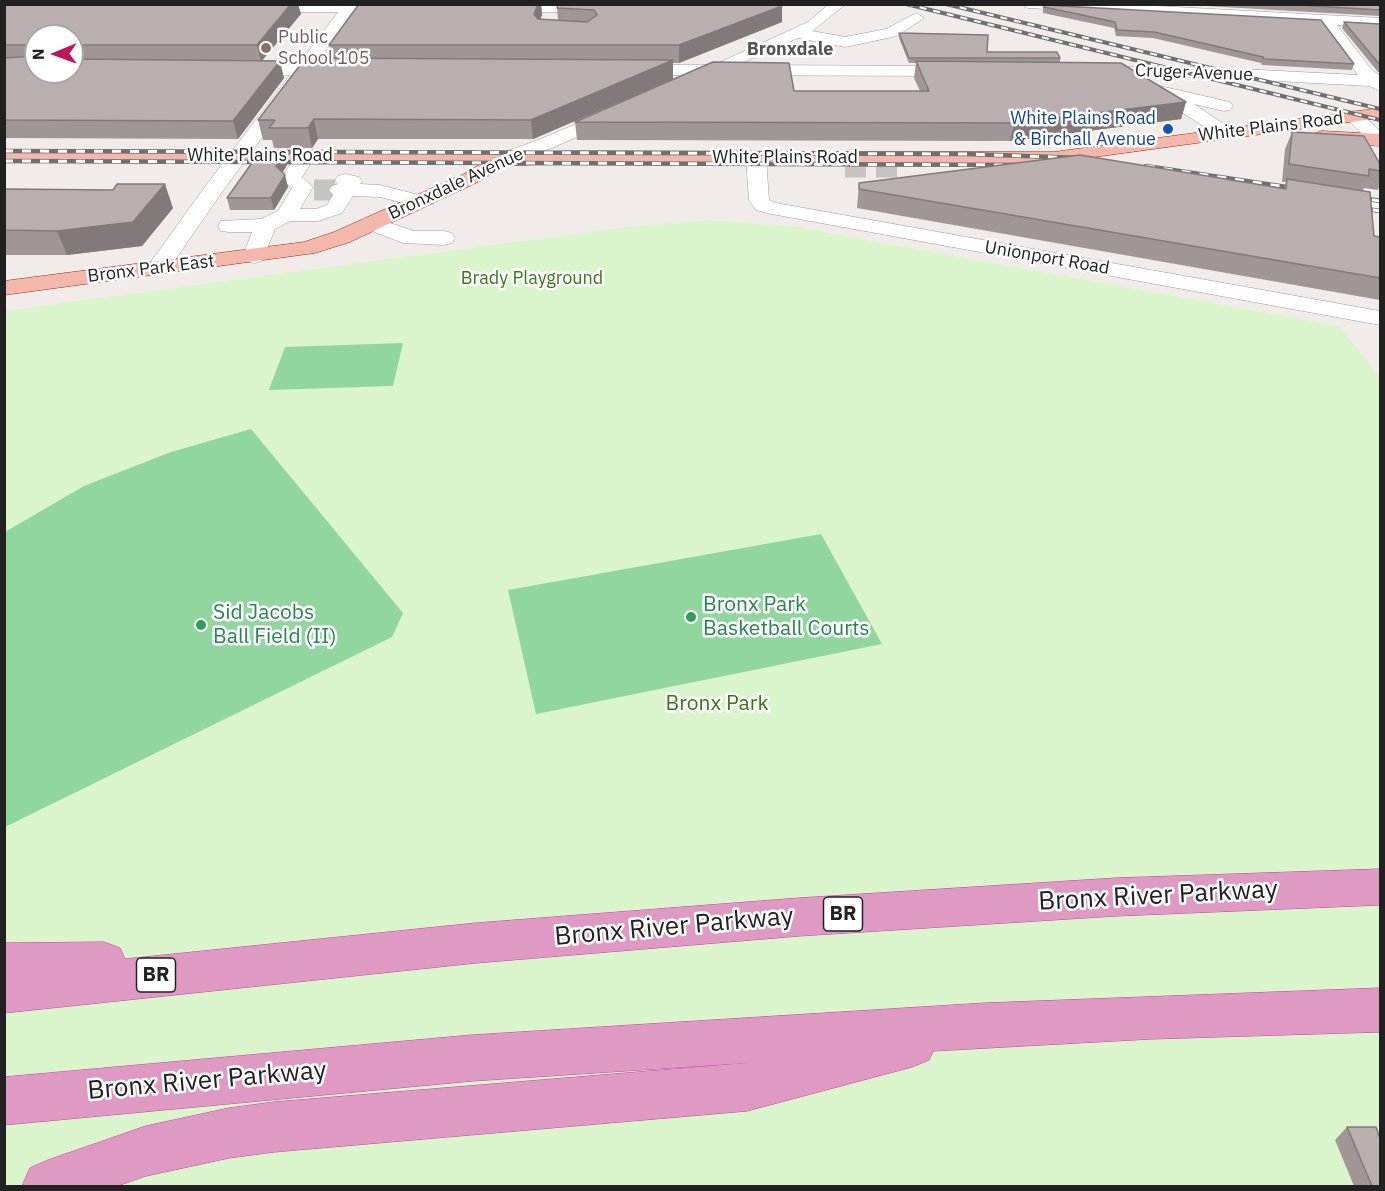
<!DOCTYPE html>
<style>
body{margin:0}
#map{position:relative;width:1385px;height:1191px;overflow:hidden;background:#f1ebe9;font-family:"IBM Plex Sans",sans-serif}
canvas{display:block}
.frame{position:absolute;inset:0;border:6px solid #212121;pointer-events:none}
.north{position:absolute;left:24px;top:24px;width:60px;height:60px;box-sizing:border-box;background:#fff;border:2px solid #a6a6a6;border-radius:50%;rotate:269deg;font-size:16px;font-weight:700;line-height:24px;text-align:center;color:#212121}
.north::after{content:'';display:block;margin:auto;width:21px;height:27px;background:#bd165b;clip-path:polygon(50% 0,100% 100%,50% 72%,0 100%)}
</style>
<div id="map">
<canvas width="1385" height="1191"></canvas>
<div class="frame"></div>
<div class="north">N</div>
</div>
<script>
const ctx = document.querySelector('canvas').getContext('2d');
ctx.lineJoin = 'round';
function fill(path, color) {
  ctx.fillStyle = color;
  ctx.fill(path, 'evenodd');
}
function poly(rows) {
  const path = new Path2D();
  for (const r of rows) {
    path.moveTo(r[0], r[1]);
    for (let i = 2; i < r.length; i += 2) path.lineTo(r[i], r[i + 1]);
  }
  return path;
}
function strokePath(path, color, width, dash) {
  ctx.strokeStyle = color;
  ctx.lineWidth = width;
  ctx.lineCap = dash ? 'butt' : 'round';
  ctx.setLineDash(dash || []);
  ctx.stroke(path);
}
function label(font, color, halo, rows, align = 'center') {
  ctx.font = font + ' "IBM Plex Sans",sans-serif';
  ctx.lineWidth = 5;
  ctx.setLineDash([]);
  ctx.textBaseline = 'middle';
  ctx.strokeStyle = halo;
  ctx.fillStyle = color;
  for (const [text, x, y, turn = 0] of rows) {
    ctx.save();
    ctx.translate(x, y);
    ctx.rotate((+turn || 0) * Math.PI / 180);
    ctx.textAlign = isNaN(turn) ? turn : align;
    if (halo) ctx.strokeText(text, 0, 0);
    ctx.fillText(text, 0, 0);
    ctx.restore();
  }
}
const park = poly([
 [708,220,795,227,1339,326,1380,377,1380,1186,5,1186,4,311,620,228]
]);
const pitch = poly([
 [403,343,393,386,269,390,285,347],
 [251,429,403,613,392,637,5,827,5,532,84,486,171,452],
 [821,534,882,644,536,714,508,590]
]);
const minorTunnel = poly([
 [314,190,339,190]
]);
const majorTunnel = poly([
 [845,167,905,167]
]);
const minor = poly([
 [406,4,409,8,402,12,353,12,315,65,346,66,348,70,346,74,308,75,222,192,166,273,158,275,150,273,147,268,150,263,207,184,290,75,236,74,230,73,228,69,230,65,298,65,338,12,255,12,248,8,250,5,406,4],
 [491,4,607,4,610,8,603,12,495,12,488,8,491,4],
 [829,4,846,4,812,31,845,37,886,29,916,13,924,18,897,36,845,47,798,38,737,65,961,66,969,71,961,76,629,75,621,70,629,65,714,65,808,22,829,4],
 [1021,4,1120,4,1380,18,1380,28,1337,25,1371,69,1380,76,1380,91,1369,86,1201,77,1091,76,1083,71,1085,67,1201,67,1358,75,1320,24,1028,8,1021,4],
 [1160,86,1230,102,1233,106,1230,110,1224,111,1194,104,1237,133,1235,137,1228,139,1221,137,1154,95,1151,91,1154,87,1160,86],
 [617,107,623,108,626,112,623,116,552,148,500,166,493,164,490,160,493,156,538,140,617,107],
 [1354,111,1360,112,1380,131,1380,147,1373,145,1348,120,1345,116,1348,112,1354,111],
 [305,151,312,153,315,157,302,177,313,187,300,209,316,209,327,205,333,195,329,190,332,186,338,184,335,180,338,176,345,174,359,177,362,181,360,184,380,185,427,197,430,201,427,205,420,207,380,197,353,196,342,213,318,221,290,221,275,229,262,261,254,263,246,261,243,256,252,232,229,232,221,231,218,226,221,221,261,219,278,211,292,188,281,178,298,153,305,151],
 [756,152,763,154,766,158,769,200,776,203,1380,311,1380,325,766,213,756,210,749,200,746,158,749,154,756,152],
 [1326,191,1380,199,1380,211,1319,201,1316,197,1319,193,1326,191],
 [372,217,414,231,444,231,452,233,455,238,452,243,444,245,403,243,364,228,361,223,364,218,372,217]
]);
const major = poly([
 [1380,108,1380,118,1065,161,1036,171,1029,169,1027,164,567,163,504,166,480,181,350,242,315,253,4,295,4,281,304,242,334,232,466,173,480,164,4,162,4,150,471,151,515,155,567,151,1054,152,1380,108],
 [1322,131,1380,134,1380,146,1315,141,1313,137,1315,133,1322,131]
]);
const highway = poly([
 [1380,869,1380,905,1116,916,799,936,476,963,4,1013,4,943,104,942,120,948,125,959,476,923,799,898,1116,878,1380,869],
 [1380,988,1380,1032,1151,1039,933,1051,929,1060,912,1067,747,1111,274,1152,229,1158,146,1176,117,1186,22,1186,30,1168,48,1160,146,1126,229,1108,274,1102,747,1063,472,1081,4,1125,4,1077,472,1035,985,1003,1380,988]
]);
const railFar1 = poly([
 [906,4,1380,120],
 [946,4,1380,109]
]);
const rail = poly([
 [4,151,967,154,1081,158],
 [4,161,1024,165],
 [1146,166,1300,189],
 [1354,197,1380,201],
 [1355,207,1380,211]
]);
const wall = poly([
 [4,4,301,14,262,60,284,78,238,139,4,138],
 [36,36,72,36,72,72,36,72],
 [359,4,541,4,542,15,540,19,558,20,557,8,782,6,782,22,679,63,673,63,673,79,533,139,318,139,312,148,274,148,272,140,263,140,258,120,316,60,331,58,329,45],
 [1171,4,1380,4,1380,18,1380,16],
 [1043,5,1354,64,1352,70,1262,65,1261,63,1153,38,1116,36,1114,28,1043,13],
 [1344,22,1380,24,1380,72,1378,72,1342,28],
 [899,33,987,52,1060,58,1060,62,1186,102,1181,119,1010,141,577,140,575,122,794,91,920,91,914,78,916,63,909,63,899,38],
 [1292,132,1380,164,1380,183,1378,190,1364,188,1363,190,1374,236,1380,237,1380,300,857,208,859,183,1284,188,1286,182,1282,182,1285,149],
 [287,165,282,173,288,187,274,210,230,210,227,198],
 [4,189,173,208,142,246,67,255,4,255],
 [1347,1127,1380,1186,1354,1186,1335,1140]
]);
const shadedWall = poly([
 [291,4,298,4,301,14,261,62,257,45],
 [538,4,541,4,542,15,536,30,534,14],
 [782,6,782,22,679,63,679,45],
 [673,60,673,79,533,139,531,120],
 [280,61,284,78,238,139,233,121],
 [1186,102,1181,119,1010,141,1014,123],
 [314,119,318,139,312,148,308,128],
 [284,153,287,165,279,178,276,166],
 [285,175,288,187,274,210,271,198],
 [165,184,173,208,142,246,67,255,57,231]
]);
const building = poly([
 [4,4,291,4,257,45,72,45,72,36,36,36,36,54,32,52,31,45,4,45,4,4],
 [359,4,538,4,534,14,538,19,587,22,597,15,594,10,557,8,558,4,776,4,782,6,679,45,329,45,359,4],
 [1281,4,1380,4,1380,10,1281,4],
 [1043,5,1321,20,1354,64,1264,59,1263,57,1154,32,1117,30,1115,22,1044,7,1043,5],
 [1344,22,1380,24,1380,65,1344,22],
 [899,33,988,35,987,52,1057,52,1060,58,909,58,899,33],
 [36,56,36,72,72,72,72,59,280,61,233,121,4,120,4,58,36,56],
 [318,58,673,60,531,120,314,119,308,128,269,128,275,120,258,120,304,60,316,60,318,58],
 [916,61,1121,63,1186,102,1014,123,575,122,713,62,789,63,794,91,929,91,916,61],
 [1292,132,1364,136,1380,164,1380,171,1369,169,1369,176,1289,164,1292,132],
 [259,153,284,153,276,166,285,175,271,198,227,198,259,153],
 [1080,155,1286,189,1287,179,1370,192,1374,236,1380,237,1380,278,859,189,859,183,1080,155],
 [117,184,165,184,133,222,57,231,4,230,4,189,113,190,117,184],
 [1347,1127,1376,1127,1380,1138,1380,1186,1372,1186,1347,1127]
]);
const markers = [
 [266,48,6,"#8d6e63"],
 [1168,129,6,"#1a4fb4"],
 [691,617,6,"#2e9e5b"],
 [201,625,6,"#2e9e5b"]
];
const farEducationnames = [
 ["Public",278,38],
 ["School 105",278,59]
];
const farNeighbourhoodnames = [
 ["Bronxdale",790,50]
];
const farStreetnames = [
 ["Cruger Avenue",1194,73,2],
 ["White Plains Road",1271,127,-7],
 ["White Plains Road",260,156],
 ["White Plains Road",785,158],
 ["Bronxdale Avenue",456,184,-25],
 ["Unionport Road",1047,258,10],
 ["Bronx Park East",151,269,-7]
];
const farTransitnames = [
 ["White Plains Road",1156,119],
 ["& Birchall Avenue",1156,140]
];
const farParknames = [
 ["Brady Playground",532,279]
];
const shields = [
 [843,914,39],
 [156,975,39]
];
const shieldNames = [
 ["BR",843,914],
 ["BR",156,975]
];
const leisureNames = [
 ["Bronx Park",703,605],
 ["Basketball Courts",703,629],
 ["Sid Jacobs",213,613],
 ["Ball Field (II)",213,637]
];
const parkNames = [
 ["Bronx Park",717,704]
];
const nearStreetnames = [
 ["Bronx River Parkway",1158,896,-3],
 ["Bronx River Parkway",674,927,-5],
 ["Bronx River Parkway",207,1081,-5]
];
fill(park, '#daf5cc');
fill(pitch, '#90d69e');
strokePath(minorTunnel, '#c7c3c1', 21, [21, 10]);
strokePath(majorTunnel, '#c7c3c1', 21, [21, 10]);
strokePath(minor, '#9b9b9b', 1);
strokePath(major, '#8e3011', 1);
strokePath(highway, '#c93ca7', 1);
fill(minor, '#fff');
fill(major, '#f3b7ac');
fill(highway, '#df9ac3');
strokePath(railFar1, '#6f6f6f', 4);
strokePath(rail, '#6f6f6f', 4.5);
strokePath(railFar1, '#fff', 2, [7]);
strokePath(rail, '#fff', 3, [9]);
fill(wall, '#a09696');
fill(shadedWall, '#827a7a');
fill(building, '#baafaf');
strokePath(building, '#827a7a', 1.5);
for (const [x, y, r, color] of markers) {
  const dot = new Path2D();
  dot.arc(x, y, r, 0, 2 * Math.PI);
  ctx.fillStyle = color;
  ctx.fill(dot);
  strokePath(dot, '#fff', 2);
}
label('18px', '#785e54', '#fff', farEducationnames, 'left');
label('bold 18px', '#545454', '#fff', farNeighbourhoodnames);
label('18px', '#212121', '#fff', farStreetnames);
label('18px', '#164399', '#fff', farTransitnames, 'right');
label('18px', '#387618', '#fff', farParknames);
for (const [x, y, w] of shields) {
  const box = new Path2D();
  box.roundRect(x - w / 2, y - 17, w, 34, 4.5);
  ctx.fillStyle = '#fff';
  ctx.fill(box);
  strokePath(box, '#212121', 1.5);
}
label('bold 20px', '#212121', null, shieldNames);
label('21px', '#27864d', '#fff', leisureNames, 'left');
label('21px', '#387618', '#fff', parkNames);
label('26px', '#212121', '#fff', nearStreetnames);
</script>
